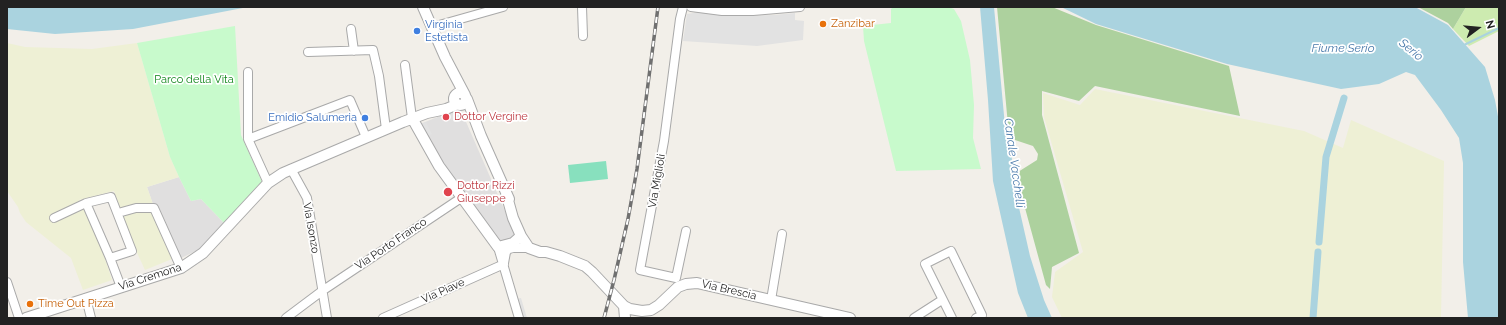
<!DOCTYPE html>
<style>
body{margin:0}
#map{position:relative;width:1506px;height:325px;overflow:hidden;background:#f2efe9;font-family:Raleway,sans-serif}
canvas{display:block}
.frame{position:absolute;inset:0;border:8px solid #222;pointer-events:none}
.north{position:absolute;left:1458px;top:8px;width:40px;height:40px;-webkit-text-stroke:3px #fff;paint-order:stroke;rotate:74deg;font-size:11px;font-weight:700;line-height:16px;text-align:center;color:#222}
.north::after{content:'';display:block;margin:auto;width:14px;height:18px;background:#222;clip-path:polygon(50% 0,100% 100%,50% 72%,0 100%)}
</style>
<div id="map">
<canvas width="1506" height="325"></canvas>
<div class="frame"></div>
<div class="north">N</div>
</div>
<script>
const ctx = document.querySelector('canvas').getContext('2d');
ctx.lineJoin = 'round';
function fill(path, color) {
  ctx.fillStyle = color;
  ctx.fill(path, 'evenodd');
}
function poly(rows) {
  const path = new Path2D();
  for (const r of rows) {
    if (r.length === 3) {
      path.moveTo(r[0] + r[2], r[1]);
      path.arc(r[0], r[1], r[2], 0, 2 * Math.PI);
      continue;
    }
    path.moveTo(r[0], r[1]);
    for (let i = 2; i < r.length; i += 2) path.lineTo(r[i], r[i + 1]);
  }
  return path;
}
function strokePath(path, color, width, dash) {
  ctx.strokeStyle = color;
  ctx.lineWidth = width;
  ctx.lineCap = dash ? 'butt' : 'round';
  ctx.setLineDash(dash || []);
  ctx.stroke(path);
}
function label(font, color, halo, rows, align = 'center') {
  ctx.font = font + ' Raleway,sans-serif';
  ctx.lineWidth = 3.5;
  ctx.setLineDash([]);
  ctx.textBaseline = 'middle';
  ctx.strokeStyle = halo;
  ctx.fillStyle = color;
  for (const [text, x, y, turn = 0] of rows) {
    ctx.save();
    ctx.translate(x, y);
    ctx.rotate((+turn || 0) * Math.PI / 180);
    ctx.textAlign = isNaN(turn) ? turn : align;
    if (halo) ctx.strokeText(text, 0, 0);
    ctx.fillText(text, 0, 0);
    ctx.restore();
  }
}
const residential = poly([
 [460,108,515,234,511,241,503,242,497,239,443,167,420,124],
 [179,177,191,201,201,199,224,223,204,247,173,262,147,187]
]);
const farmland = poly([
 [7,43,25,47,92,49,137,43,170,157,179,177,147,187,172,259,145,270,132,242,114,191,79,200,98,237,112,280,83,290,71,258,26,222,20,213,18,207,7,191],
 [1095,89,1304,131,1343,148,1351,120,1444,161,1441,318,1062,318,1052,297,1055,272,1083,252,1044,117,1043,93,1080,105]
]);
const grass = poly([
 [1466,7,1499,7,1499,31,1469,46,1453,29]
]);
const forest = poly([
 [997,7,1052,7,1096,25,1229,66,1240,116,1095,86,1079,101,1042,91,1042,115,1079,253,1052,267,1050,289,1046,285,1022,197,1018,172,1037,160,1038,154,1033,146,1015,140,1013,131,1008,125],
 [1418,7,1466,7,1453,29,1448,23]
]);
const park = poly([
 [893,7,948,7,954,9,961,21,970,60,974,105,973,138,981,169,896,171,864,41,863,26,891,23,891,9],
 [235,26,241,135,262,182,224,223,201,199,191,201,179,177,170,157,137,43]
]);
const pitch = poly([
 [606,161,608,179,570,183,568,165]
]);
const parking = poly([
 [705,11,729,16,774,15,795,13,795,20,804,21,803,40,757,46,683,41,687,14],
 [426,122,432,134,428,137,422,124],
 [521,298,527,318,522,318,516,299]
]);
const water = poly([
 [7,7,248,7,133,29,55,34,7,29],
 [980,7,994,7,1006,137,1010,141,1015,190,1030,256,1044,300,1052,318,1028,318,1018,293,993,181,988,100],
 [1061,7,1415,7,1448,25,1485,67,1495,100,1499,122,1499,318,1468,318,1463,262,1463,163,1459,138,1441,110,1415,75,1406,72,1379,84,1341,89,1227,64,1096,24]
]);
const stream = poly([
 [1464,45,1499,28]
]);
const canal = poly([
 [1319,242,1326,157,1344,98],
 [1313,318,1318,252]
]);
const minor = poly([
 [582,7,583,36],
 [691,7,722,11,753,11,800,7],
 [432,27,503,7],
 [351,29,354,51],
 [308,52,373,50,379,76,386,129],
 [405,65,412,118],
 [248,72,248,139,268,183],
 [248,139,350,100,366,137],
 [291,169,307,198,327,318],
 [86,203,110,258,121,287],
 [118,213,136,208,154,208,181,268],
 [54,218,86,203,111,197,132,251,110,258],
 [498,247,519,318],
 [504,263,506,252,509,249,513,248,529,248],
 [676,278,640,270,664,141,680,19,683,7],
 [676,278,686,231],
 [7,282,19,318],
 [86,298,91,318],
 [771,300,782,234],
 [286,318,322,291,461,198],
 [383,318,504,264],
 [914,318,942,300],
 [952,318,925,264,951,251,982,315,976,318]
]);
const tertiary = poly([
 [423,7,445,57,465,95],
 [460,99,6],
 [467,99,481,136,509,199],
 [412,118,439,166,498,247,513,243,521,236],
 [506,193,513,218,521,236,529,248,540,252,546,252,560,256,585,266,592,272,624,306,630,309,642,311,651,310,659,305,678,287,686,284,697,283,850,318],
 [624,306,625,318],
 [26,318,181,268,203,253,268,183,283,173,403,122,427,113,446,109,458,104]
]);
const rail = poly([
 [604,318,614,280,628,219,637,169,658,7]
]);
const markers = [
 [823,24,4,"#e8710a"],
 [417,31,4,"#3f7fe0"],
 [446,117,4,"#e0444e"],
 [365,118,4,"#3f7fe0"],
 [448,192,5,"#e0444e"],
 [30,304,4,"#e8710a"]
];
const foodNames = [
 ["Zanzibar",831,24],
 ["Time Out Pizza",38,304]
];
const shopNames = [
 ["Virginia",425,25],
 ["Estetista",425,38],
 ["Emidio Salumeria",357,118,"right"]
];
const parkNames = [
 ["Parco della Vita",194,80]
];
const healthNames = [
 ["Dottor Vergine",454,117],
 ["Dottor Rizzi",457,186],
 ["Giuseppe",457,199]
];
const streetNames = [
 ["Via Miglioli",657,181,-80],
 ["Via Isonzo",311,228,80],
 ["Via Porto Franco",391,244,-34],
 ["Via Cremona",150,277,-18],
 ["Via Brescia",729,290,13],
 ["Via Piave",443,291,-24]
];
const waterNames = [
 ["Fiume Serio",1343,48],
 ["Serio",1411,50,39],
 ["Canale Vacchelli",1014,163,82]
];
fill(residential, '#e0dfdf');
fill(farmland, '#eef0d5');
fill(grass, '#cdebb0');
fill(forest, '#add19e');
fill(park, '#c8facc');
fill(pitch, '#88e0be');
fill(parking, '#e2e2e2');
fill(water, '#aad3df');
strokePath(stream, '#aad3df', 2);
strokePath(canal, '#aad3df', 7);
strokePath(minor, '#a9a9a9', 10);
strokePath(tertiary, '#a9a9a9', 12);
strokePath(minor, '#fff', 8);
strokePath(tertiary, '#fff', 10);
strokePath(rail, '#707070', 3.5);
strokePath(rail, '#fff', 2, [6]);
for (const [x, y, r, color] of markers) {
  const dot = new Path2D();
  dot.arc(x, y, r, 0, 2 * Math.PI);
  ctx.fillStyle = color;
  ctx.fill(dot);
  strokePath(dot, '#fff', 1.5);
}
label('11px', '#c56008', '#fff', foodNames, 'left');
label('11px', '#366cbe', '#fff', shopNames, 'left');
label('11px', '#0c8416', '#fff', parkNames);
label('11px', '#be3a42', '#fff', healthNames, 'left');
label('11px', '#222', '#fff', streetNames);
label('italic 12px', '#4a7aab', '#fff', waterNames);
</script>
